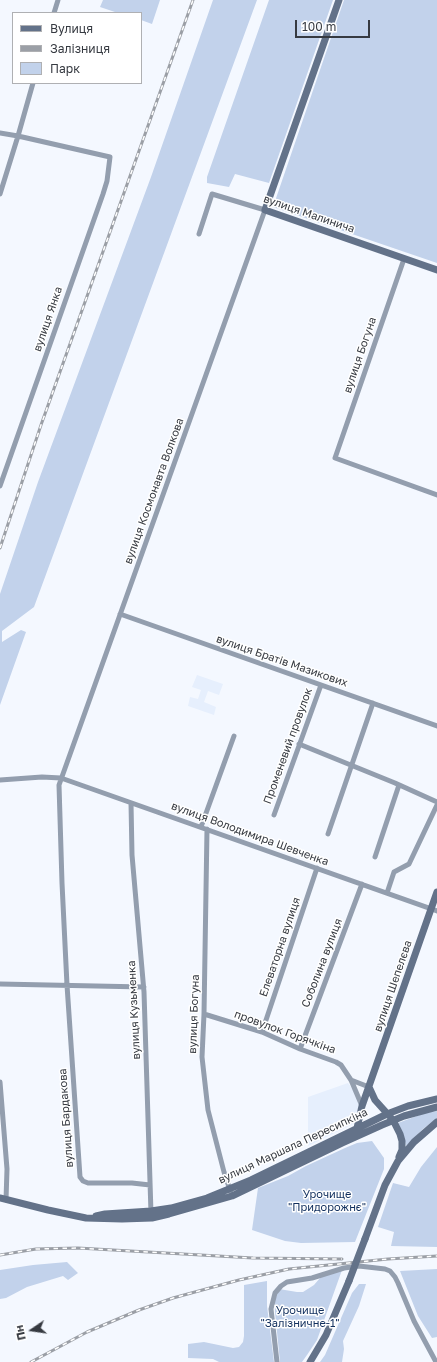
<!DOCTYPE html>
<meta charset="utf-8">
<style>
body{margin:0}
#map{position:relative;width:437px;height:1362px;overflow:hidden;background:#f4f8ff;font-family:"Golos Text",sans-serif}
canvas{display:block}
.legend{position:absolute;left:12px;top:12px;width:130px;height:72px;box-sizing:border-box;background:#fff;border:1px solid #afb0b3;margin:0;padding:5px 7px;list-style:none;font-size:12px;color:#363a41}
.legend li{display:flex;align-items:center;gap:8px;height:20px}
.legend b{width:20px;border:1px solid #afb0b3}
.north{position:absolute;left:12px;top:1310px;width:40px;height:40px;-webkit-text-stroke:3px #fff;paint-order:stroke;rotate:257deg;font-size:11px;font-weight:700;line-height:16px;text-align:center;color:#363a41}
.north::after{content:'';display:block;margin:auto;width:14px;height:18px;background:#363a41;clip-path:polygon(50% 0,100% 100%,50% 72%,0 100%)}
.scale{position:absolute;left:295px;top:20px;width:75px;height:18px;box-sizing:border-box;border:2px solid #363a41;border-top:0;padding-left:5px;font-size:12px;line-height:14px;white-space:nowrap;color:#363a41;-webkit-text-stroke:3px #fff;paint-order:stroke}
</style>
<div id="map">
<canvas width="437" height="1362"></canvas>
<ul class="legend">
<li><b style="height:5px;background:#637289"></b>Вулиця</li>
<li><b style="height:5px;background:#9b9fa6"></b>Залізниця</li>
<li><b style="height:11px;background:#c2d2eb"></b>Парк</li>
</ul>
<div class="north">Пн</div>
<div class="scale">100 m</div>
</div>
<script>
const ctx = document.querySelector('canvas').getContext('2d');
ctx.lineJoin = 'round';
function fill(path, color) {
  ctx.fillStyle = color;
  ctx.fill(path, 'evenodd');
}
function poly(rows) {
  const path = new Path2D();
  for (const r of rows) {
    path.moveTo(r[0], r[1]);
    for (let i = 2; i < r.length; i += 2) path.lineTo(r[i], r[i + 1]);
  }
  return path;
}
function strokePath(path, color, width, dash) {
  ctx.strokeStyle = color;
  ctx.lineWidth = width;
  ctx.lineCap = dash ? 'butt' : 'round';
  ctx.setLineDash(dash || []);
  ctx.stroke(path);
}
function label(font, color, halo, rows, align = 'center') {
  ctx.font = font + ' "Golos Text",sans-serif';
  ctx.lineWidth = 3;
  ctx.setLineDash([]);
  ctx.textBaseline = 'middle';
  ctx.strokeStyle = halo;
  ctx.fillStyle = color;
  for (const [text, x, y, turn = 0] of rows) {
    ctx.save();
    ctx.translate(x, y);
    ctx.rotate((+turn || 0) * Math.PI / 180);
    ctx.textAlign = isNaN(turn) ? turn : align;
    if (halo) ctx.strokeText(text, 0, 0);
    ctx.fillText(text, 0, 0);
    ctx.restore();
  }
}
const built = poly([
 [197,675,223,684,219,695,208,691,204,702,216,707,214,715,188,706,190,697,198,699,201,690,192,687],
 [348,1083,360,1099,355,1123,308,1146,308,1097]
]);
const green = poly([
 [103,0,160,0,152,24,141,20,141,13,118,13,100,7],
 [213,0,257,0,34,607,2,631,2,642,21,630,26,632,0,705,0,594,38,482,151,177],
 [269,0,333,0,269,183,235,174,229,187,207,183,207,177],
 [344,0,437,0,437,263,273,207],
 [437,1111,437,1118,423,1129,406,1146,404,1137,398,1123,425,1113],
 [372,1141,384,1158,384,1169,355,1242,301,1243,285,1241,252,1230,258,1188,288,1176,306,1166,345,1148,357,1143],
 [437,1147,437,1247,391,1246,394,1232,378,1227,393,1183,409,1187,421,1167],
 [67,1262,78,1273,68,1280,63,1276,27,1287,6,1298,0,1299,0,1270,33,1265],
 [437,1269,437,1337,432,1338,418,1316,400,1271],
 [342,1270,317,1340,307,1355,302,1362,280,1362,275,1312,275,1300,279,1289,297,1292,303,1292,314,1285,320,1278,325,1275],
 [267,1281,267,1306,274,1362,219,1362,213,1359,188,1358,188,1344,204,1342,233,1348,239,1347,243,1342,244,1336,244,1285],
 [359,1284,366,1284,359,1306,343,1341,344,1349,342,1362,320,1362,325,1355,335,1332,352,1293]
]);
const street = poly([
 [54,13,58,0],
 [0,133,18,136,110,157,107,181,103,194,0,486],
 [0,194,18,136,33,83],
 [404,259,335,458,437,495],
 [120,614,437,726],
 [299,744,395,783,437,802],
 [0,780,42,777,61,778,437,911],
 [131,803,132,855,144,992,151,1213],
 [274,815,321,685],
 [201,827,234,736],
 [207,829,204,1014,202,1057,208,1110,224,1172,232,1196],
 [328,834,373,703],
 [375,857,399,785],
 [387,893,394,872,409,864,437,805],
 [0,984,144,987],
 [204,1014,262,1032,300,1049,336,1062,341,1065,351,1080,362,1106],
 [262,1032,317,868],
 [300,1049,362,884],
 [351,1080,369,1087],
 [0,1082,7,1169,6,1200],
 [150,1185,132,1183,88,1183,83,1181,80,1177,67,985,62,883,59,785,265,210,212,194,199,234],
 [277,1362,271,1309,275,1293,281,1286,287,1282,312,1278,344,1268,359,1266,385,1269,390,1271,395,1277,398,1283,414,1321,436,1362]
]);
const secondary = poly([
 [339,0,265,210,437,270],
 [369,1087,375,1100,393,1120,400,1134,402,1141,402,1150,399,1157],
 [357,1128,362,1106,437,892],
 [0,1198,48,1210,86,1218,122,1219,152,1218,169,1214,232,1196,342,1143,382,1125,404,1116,437,1107],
 [96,1216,105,1214,151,1211,171,1208,207,1198,251,1180,387,1114,408,1106,437,1099],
 [365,1239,385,1185,398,1161,414,1142,437,1122],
 [310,1362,326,1335,349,1281]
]);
const rail = poly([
 [0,548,41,425,193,0],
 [0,1255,36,1249,78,1248,253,1258,342,1259],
 [31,1362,87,1332,139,1310,173,1298,239,1280,289,1269,388,1259,437,1256]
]);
const secondaryBridge = poly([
 [349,1281,365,1239]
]);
const streetNames = [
 ["вулиця Малинича",309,214,19],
 ["вулиця Янка",48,319,-71],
 ["вулиця Богуна",360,355,-71],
 ["вулиця Космонавта Волкова",154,491,-70],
 ["вулиця Братів Мазикових",282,661,19],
 ["Променевий провулок",288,746,-70],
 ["вулиця Володимира Шевченка",250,834,20],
 ["Елеваторна вулиця",280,947,-71],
 ["Соболина вулиця",322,963,-69],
 ["вулиця Шепелєва",393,986,-71],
 ["вулиця Кузьменка",134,1010,-93],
 ["вулиця Богуна",194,1014,-88],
 ["провулок Горячкіна",285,1032,20],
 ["вулиця Бардакова",66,1118,-94],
 ["вулиця Маршала Пересипкіна",293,1146,-25]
];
const parkNames = [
 ["Урочище",327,1195],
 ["\"Придорожнє\"",327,1208],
 ["Урочище",300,1311],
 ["\"Залізничне-1\"",300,1324]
];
fill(built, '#e6effd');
fill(green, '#c2d2eb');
strokePath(street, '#939eae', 5);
strokePath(secondary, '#637289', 7);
strokePath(rail, '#9b9fa6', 3);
strokePath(rail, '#fff', 1.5, [4.5]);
strokePath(secondaryBridge, '#637289', 7);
label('11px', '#363a41', '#fff', streetNames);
label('11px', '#12305e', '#fff', parkNames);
</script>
